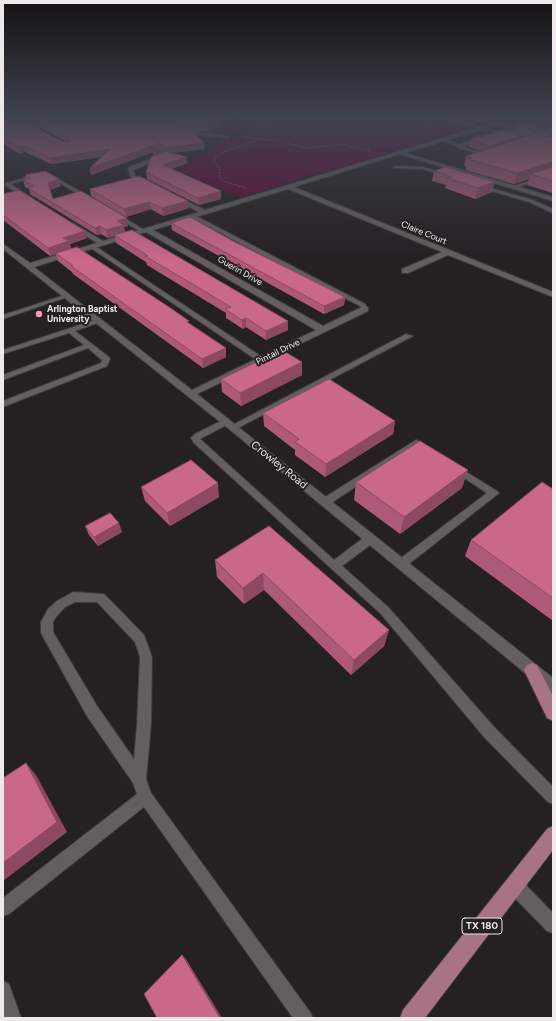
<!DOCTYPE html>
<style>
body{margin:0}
#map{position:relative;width:556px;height:1021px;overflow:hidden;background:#252022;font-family:Figtree,sans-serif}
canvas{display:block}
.frame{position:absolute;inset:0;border:4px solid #ede9ea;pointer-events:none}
</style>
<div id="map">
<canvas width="556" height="1021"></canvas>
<div class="frame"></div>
</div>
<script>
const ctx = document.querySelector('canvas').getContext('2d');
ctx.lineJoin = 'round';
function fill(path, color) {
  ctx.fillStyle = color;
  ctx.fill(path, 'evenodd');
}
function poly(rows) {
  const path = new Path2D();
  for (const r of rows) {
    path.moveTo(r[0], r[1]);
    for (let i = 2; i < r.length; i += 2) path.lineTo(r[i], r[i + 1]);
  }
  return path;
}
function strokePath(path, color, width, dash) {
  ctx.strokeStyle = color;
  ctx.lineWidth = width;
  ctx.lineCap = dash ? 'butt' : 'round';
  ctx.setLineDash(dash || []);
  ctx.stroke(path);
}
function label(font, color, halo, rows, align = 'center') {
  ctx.font = font + ' Figtree,sans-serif';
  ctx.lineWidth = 4;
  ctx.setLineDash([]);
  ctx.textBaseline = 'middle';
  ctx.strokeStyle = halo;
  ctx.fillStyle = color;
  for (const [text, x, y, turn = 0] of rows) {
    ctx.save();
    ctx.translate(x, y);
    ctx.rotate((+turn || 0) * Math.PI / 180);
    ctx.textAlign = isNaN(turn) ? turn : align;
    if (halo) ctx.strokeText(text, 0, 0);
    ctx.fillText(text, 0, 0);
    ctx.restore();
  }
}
const green = poly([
 [246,118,433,118,472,128,240,197,180,171,223,140,239,139,245,137,241,134,191,131]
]);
const path = poly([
 [394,118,434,121],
 [238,137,275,140,307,148,343,144,370,151],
 [258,139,258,130,277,118],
 [246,188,223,181,219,177,220,168,213,161,223,152,257,140]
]);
const service = poly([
 [21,120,41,121,43,122,23,122,38,124,37,126,10,122,21,120],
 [532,123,553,128,553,130,532,125,502,135,485,137,462,147,491,154,489,156,457,148,457,146,440,140,442,139,460,144,483,135,501,133,532,123],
 [395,166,423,167,448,175,446,176,423,169,393,168,395,166],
 [48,173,90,197,90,198,86,199,47,175,35,177,7,185,5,184,32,175,48,173],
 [553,173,553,175,515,188,511,187,553,173],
 [480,185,533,200,553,209,553,213,529,202,478,187,480,185],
 [114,214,118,214,146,231,141,232,114,216,114,214],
 [190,215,194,215,365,304,368,309,363,310,360,306,190,217,190,215],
 [91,246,95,246,265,359,264,361,258,361,91,248,91,246],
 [65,295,70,296,3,319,3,315,65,295],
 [98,319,101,321,100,322,75,331,109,357,110,359,107,366,3,407,3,401,101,363,102,360,88,348,3,380,3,375,84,345,69,333,3,354,3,350,98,319],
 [406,334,413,336,236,429,230,429,229,427,406,334],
 [225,419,229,422,228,424,200,439,334,560,366,536,374,536,375,539,374,542,342,566,389,608,495,728,553,787,553,804,548,802,485,738,381,614,194,443,191,438,195,434,225,419],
 [416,440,419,441,420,443,419,445,328,505,322,505,320,502,322,499,416,440],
 [455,465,497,491,499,493,405,567,401,568,397,567,396,564,397,561,487,493,452,470,450,468,452,466,455,465],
 [73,592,104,594,144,635,152,657,151,725,146,779,151,793,310,1012,313,1018,293,1018,144,807,9,914,3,916,3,898,137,794,133,783,87,716,41,633,41,622,48,609,57,601,73,592],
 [75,602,97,602,135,642,140,657,137,725,134,759,97,706,53,632,53,622,56,617,65,607,75,602],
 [514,877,520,879,553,913,553,933,547,931,508,891,506,885,508,879,514,877],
 [3,981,9,984,21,1018,3,1018,3,981]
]);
const minor = poly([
 [44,118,50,118,40,124,39,129,51,136,51,138,47,138,35,130,36,122,44,118],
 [174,118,184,118,148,127,146,126,174,118],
 [501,118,508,118,493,126,405,153,553,197,553,201,400,154,294,187,553,292,553,297,448,255,408,273,402,273,402,269,442,252,288,189,153,230,323,326,362,307,368,307,368,311,197,394,553,678,553,694,548,692,229,429,3,249,3,244,30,263,97,243,69,225,69,223,73,223,103,241,199,212,172,198,172,196,176,196,205,210,489,124,501,118],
 [146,232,316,330,192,390,34,267,146,232],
 [184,131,228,136,230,137,228,138,182,133,184,131],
 [158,151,163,152,163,158,133,170,135,176,150,183,150,185,131,178,128,169,131,166,158,156,158,151],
 [7,182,9,183,33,199,28,200,5,185,7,182]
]);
const tertiary = poly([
 [449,118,513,135,513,136,511,137,440,118,449,118]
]);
const primary = poly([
 [532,663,537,665,553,696,553,721,547,718,524,670,527,665,532,663],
 [553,826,553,850,425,1018,400,1018,403,1010,547,829,553,826]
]);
const wall = poly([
 [3,118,41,118,39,119,21,118,18,119,64,142,66,142,41,128,39,122,141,118,228,118,220,120,220,124,206,132,199,131,199,136,198,137,205,149,173,153,187,163,172,169,221,191,221,199,199,205,147,179,146,172,154,156,153,152,91,175,90,168,102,157,51,164,25,152,20,154,3,144],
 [165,119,162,120,162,126,152,122],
 [158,150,164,151,163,153,156,155],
 [463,118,496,118,485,124],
 [497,118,553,118,553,193,527,185,529,179,514,184,466,170,466,167,464,166,466,156,482,151,469,147,471,139,513,132,514,127,507,129,495,126],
 [446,167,492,192,475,199,445,188,446,185,432,181,434,171],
 [25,175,61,186,50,190,53,199,127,218,128,226,124,227,125,232,288,321,288,330,266,340,246,327,243,329,226,318,226,313,147,265,146,262,116,243,115,236,108,238,101,234,97,235,30,194,29,189,25,187,23,180,26,179],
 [90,189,189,208,163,216,151,209,126,217,91,196],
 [3,194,87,238,70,244,71,248,189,324,226,357,203,368,73,274,72,272,58,261,56,254,50,256,3,220],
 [171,223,231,240,345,297,344,305,324,314,172,230],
 [302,362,302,375,241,406,222,392,221,379],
 [263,413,395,421,393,434,325,477,295,455,295,450,264,426],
 [356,482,462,488,400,534,354,500],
 [141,487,219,497,170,526,145,501],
 [553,489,553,621,465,556,471,540],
 [85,526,122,532,98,546,89,535],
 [269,526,389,630,384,646,351,675,264,590,244,604,217,577,215,560]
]);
const shadedWall = poly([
 [152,118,167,118,152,122],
 [213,118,228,118,220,120,220,124,206,132,205,126],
 [486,118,496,118,485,124],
 [514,118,516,118,514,127,507,129,510,120],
 [548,118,553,118,553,125,551,131,543,130,542,134,531,138,536,122],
 [199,130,199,136,194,139,193,133],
 [523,135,522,141,489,152,490,146],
 [157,143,158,150,156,155,154,156,153,152,91,175,90,168],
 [204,143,205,149,164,154,164,148],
 [24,146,25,152,20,154,18,147],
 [110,149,112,155,51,164,50,158],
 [187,157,187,163,164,172,163,165],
 [553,162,553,172,530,174,529,179,514,184,517,173],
 [59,179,61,186,49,190,48,183],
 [495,182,492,192,475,199,478,188],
 [221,191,221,199,199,205,198,198],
 [188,201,189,208,163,216,162,208],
 [149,202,151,209,126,217,124,209],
 [127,218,128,226,124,227,125,233,114,235,115,236,108,238,106,230,117,221],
 [100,226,101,234,97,235,95,228],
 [85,231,87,238,70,244,71,249,50,256,48,248,63,238],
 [345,297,344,305,324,314,324,306],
 [246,318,246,327,243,329,242,320],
 [288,321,288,330,266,340,266,331],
 [226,348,226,357,203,368,202,359],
 [302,362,302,375,241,406,240,393],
 [395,421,393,434,325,477,326,464],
 [468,470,462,488,400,534,404,517],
 [218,483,219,497,170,526,167,513],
 [119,523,122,532,98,546,94,537],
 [263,573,264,590,244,604,243,588],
 [389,630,384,646,351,675,354,660],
 [26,763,36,775,67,832,3,881,3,863],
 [182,955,186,959,222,1018,220,1018]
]);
const building = poly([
 [3,118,14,118,32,121,33,126,64,142,70,142,70,139,39,122,40,119,41,118,140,118,165,126,199,130,193,133,204,143,164,148,163,145,157,143,156,148,153,149,155,145,90,168,110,149,50,158,24,146,18,147,3,139,3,118],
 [167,118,219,118,205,126,162,120,167,118],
 [504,118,514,118,510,120,504,118],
 [520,118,548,118,536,122,520,118],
 [553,127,553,133,543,130,553,127],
 [504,130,523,135,490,146,471,141,473,140,471,139,504,130],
 [533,134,553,138,553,162,517,173,468,159,472,158,466,156,533,134],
 [164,151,187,157,163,165,221,191,198,198,146,172,151,157,163,153,164,151],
 [446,167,495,182,478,188,447,178,452,177,434,171,446,167],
 [553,167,553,181,530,174,553,167],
 [45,171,59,179,48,183,53,199,81,191,127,218,117,221,124,225,106,230,100,226,95,228,28,188,34,186,23,180,30,178,25,175,45,171],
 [139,176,188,201,162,208,149,202,124,209,90,189,139,176],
 [19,190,85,231,63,238,69,241,48,248,3,215,3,194,19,190],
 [190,217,231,240,345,297,324,306,171,223,190,217],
 [132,230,288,321,266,331,246,318,242,320,225,309,231,307,145,256,148,256,114,235,132,230],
 [77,247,172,309,189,321,187,322,226,348,202,359,71,266,73,266,56,253,77,247],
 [282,350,302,362,240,393,221,379,282,350],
 [329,379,395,421,326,464,295,442,299,439,263,413,329,379],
 [420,441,468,470,404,517,356,482,420,441],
 [191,460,218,483,167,513,141,487,191,460],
 [542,482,553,489,553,598,471,540,542,482],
 [110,513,119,523,94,537,85,526,110,513],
 [269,526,389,630,354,660,263,573,243,588,215,560,269,526],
 [26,763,57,822,3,863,3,778,26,763],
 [182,955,220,1018,157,1018,144,994,182,955]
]);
const markers = [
 [39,314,4,"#f09ab6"]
];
const farStreetnames = [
 ["Claire Court",424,233,22],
 ["Guerin Drive",240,271,30],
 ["Pintail Drive",278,352,-26]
];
const farPoinames = [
 ["Arlington Baptist",47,309],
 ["University",47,319]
];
const shields = [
 [482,926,40]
];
const shieldNames = [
 ["TX 180",482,926]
];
const streetNames = [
 ["Crowley Road",279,465,39]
];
fill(green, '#610833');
strokePath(service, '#3f3b3c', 2);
strokePath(minor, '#3f3b3c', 2);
strokePath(tertiary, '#3f3b3c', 2);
strokePath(primary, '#3f3b3c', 2);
strokePath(path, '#837e80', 1, [1.5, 1.5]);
fill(service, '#655e60');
fill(minor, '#655e60');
fill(tertiary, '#655e60');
fill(primary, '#a87485');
fill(wall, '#ae5977');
fill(shadedWall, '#8d4961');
fill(building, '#ca688a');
strokePath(building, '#8d4961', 1);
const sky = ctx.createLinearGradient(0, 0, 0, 261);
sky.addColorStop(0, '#141213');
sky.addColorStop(0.45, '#40424f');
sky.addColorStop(1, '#40424f00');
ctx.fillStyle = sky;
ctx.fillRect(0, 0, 556, 261);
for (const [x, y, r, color] of markers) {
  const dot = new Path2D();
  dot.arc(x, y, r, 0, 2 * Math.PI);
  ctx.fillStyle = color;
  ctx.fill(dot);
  strokePath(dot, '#252022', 1.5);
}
label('9px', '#ede9ea', '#252022', farStreetnames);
label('bold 9px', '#ede9ea', '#252022', farPoinames, 'left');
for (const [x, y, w] of shields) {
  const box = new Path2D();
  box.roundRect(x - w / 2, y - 8, w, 16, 3);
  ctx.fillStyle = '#252022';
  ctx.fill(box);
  strokePath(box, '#ede9ea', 1);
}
label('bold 10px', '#ede9ea', null, shieldNames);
label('11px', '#ede9ea', '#252022', streetNames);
</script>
